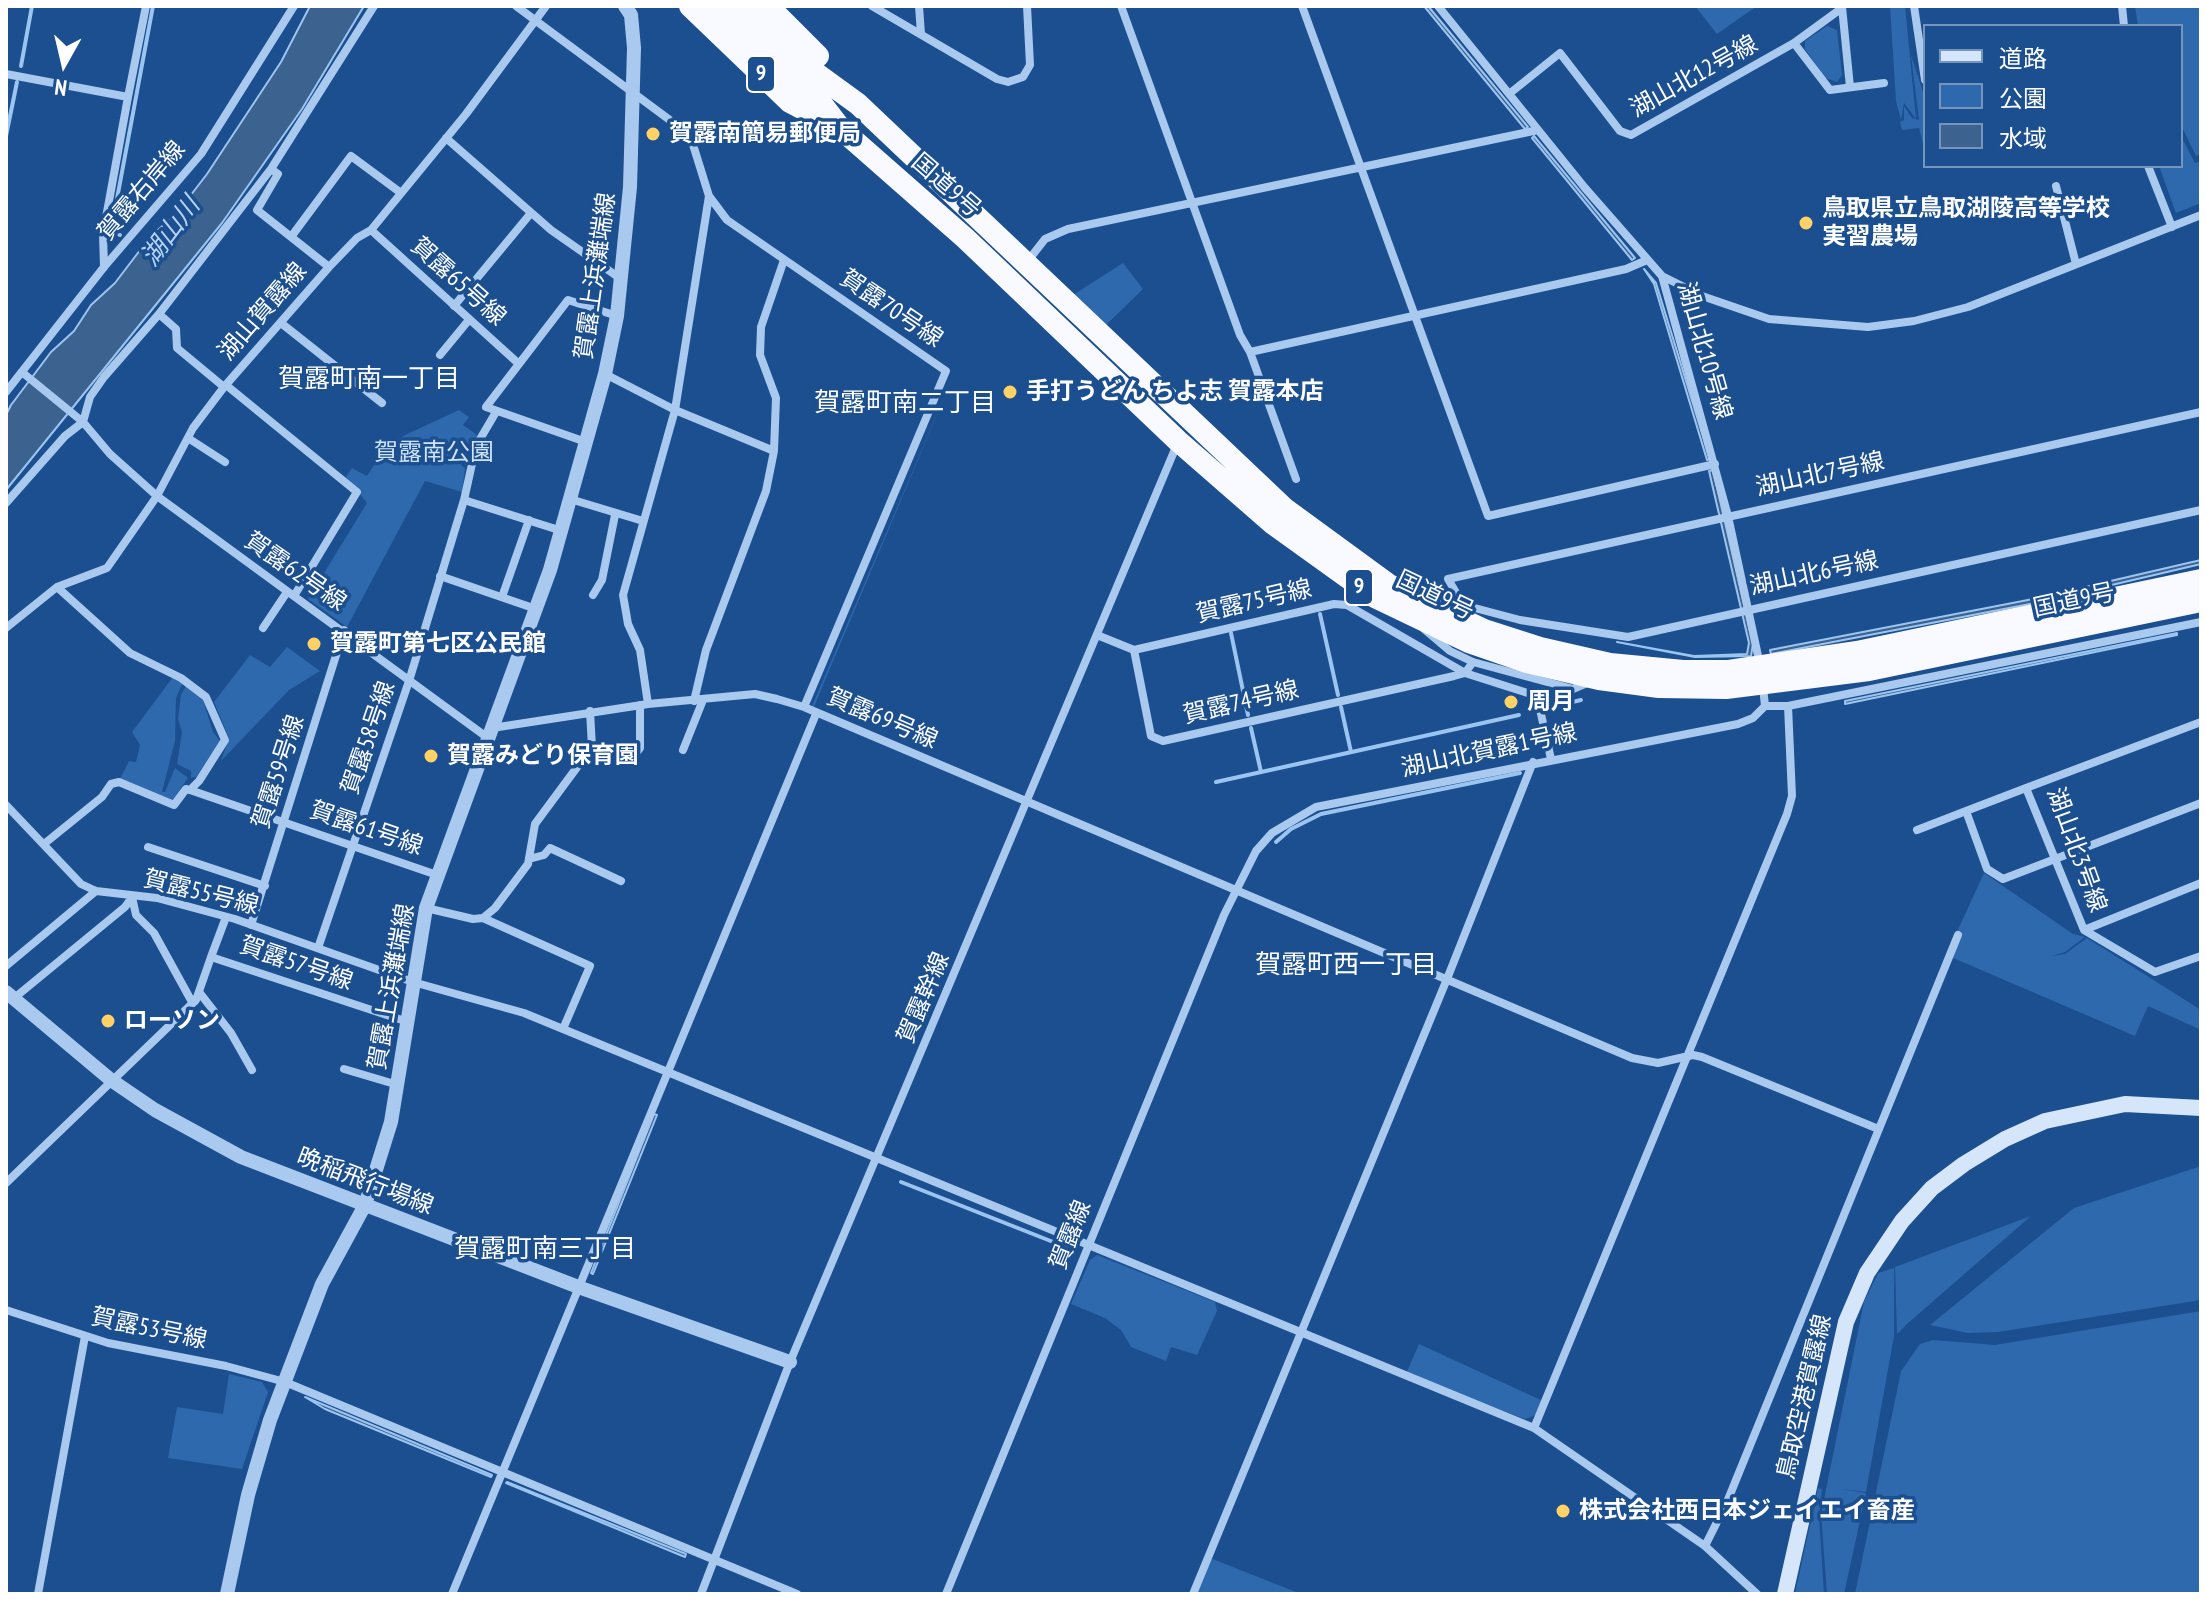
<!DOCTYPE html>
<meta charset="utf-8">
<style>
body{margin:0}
#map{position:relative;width:2207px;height:1600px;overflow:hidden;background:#1b4f8f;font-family:"PT Sans Narrow","Noto Sans JP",sans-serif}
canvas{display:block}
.frame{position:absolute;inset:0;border:8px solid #fff;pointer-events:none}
.legend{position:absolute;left:1923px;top:24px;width:260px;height:144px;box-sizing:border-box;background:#1b4f8f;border:2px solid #7695bc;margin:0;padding:10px 14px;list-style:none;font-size:24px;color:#fff}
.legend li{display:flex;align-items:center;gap:16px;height:40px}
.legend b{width:40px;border:2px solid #7695bc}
.north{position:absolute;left:24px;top:24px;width:80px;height:80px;-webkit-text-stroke:6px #1b4f8f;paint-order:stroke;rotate:188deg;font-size:22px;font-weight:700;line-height:32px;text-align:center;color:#fff}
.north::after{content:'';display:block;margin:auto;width:28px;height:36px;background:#fff;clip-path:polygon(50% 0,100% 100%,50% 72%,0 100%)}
</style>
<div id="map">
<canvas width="2207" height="1600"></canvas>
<div class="frame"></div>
<ul class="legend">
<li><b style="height:10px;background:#d6e6fa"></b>道路</li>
<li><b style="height:22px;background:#2e69ad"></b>公園</li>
<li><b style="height:22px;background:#3c6290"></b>水域</li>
</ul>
<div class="north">N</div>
</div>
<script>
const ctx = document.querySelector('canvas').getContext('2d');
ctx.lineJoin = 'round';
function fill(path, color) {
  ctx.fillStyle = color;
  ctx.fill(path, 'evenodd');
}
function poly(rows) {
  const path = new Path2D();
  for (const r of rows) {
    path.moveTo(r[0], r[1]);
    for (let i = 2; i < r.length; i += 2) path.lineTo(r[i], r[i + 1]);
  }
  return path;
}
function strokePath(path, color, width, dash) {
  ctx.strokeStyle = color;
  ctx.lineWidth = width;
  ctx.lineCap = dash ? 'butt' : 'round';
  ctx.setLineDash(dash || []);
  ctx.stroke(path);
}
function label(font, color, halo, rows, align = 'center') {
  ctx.font = font + ' "PT Sans Narrow","Noto Sans JP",sans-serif';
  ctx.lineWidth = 7;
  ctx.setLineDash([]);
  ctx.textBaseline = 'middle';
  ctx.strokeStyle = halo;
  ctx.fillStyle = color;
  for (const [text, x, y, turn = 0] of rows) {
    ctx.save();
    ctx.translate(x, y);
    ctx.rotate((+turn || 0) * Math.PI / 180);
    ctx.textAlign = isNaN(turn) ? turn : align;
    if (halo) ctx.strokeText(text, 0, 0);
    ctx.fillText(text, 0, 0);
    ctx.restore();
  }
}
const green = poly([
 [1695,6,1757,6,1717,34],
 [1890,6,1905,6,1916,119,1904,103,1901,120,1896,101],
 [2135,6,2201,6,2201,154,2196,156,2181,125,2181,26,2138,26],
 [1827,26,1837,30,1842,75,1837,82,1825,78,1805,49,1805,41],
 [1911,55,1925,98,1925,152,1919,128,1902,130,1900,122,1904,120,1904,106,1912,118,1919,120],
 [2181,136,2195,163,2201,161,2201,203,2176,213,2159,166,2181,166],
 [1123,263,1143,289,1105,326,1073,295],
 [956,370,823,685,814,707,812,706],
 [459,410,469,417,463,425,477,435,468,459,463,458,461,465,465,468,462,492,425,481,347,627,308,599,367,503,346,477,352,468,367,476,388,443],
 [287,647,320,671,289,690,221,761,229,738,214,702,250,655,270,667],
 [173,677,183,682,176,698,175,741,162,792,165,792,175,768,188,778,172,801,120,779,129,761,136,762,140,745,132,732],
 [187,684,203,700,213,732,220,741,196,777,191,778,191,771,177,764,182,732,178,719,181,695],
 [1984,873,2073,934,2085,937,2065,952,2052,956,2065,954,2087,938,2201,1010,2201,1030,2148,1006,2135,1036,1951,957,1956,934],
 [2201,1166,2201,1300,1998,1332,1968,1333,1930,1325,2074,1208],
 [2031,1216,1907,1324,1897,1334,1895,1267],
 [1097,1255,1215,1302,1217,1311,1197,1355,1171,1347,1166,1361,1131,1347,1121,1330,1105,1318,1071,1304,1090,1260],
 [1894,1268,1894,1336,1866,1492,1840,1489,1866,1493,1844,1594,1827,1594,1821,1514,1864,1302,1878,1273],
 [2201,1311,2201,1594,1855,1594,1901,1371,1920,1344,1933,1340,1995,1345],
 [1419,1344,1543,1401,1536,1415,1525,1419,1406,1374],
 [229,1374,262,1382,268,1392,242,1469,168,1458,177,1407,223,1414],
 [1818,1488,1822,1489,1819,1515,1824,1594,1795,1594],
 [1210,1558,1301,1594,1195,1594]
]);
const water = poly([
 [310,6,364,6,302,109,222,223,6,490,6,415,11,405,51,352,74,331,91,305,115,283,150,237,177,213,207,174,281,62,310,6],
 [1424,6,1428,6,1528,127,1525,129,1424,6],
 [1534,136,1635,258,1632,260,1532,138,1534,136],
 [1644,269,1656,283,1710,459,1707,460,1654,284,1644,269],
 [1713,470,1753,644,1751,656,1695,657,1617,642,1694,656,1747,654,1749,643,1709,471,1713,470],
 [2201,560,2201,564,2035,603,1771,654,1770,650,2033,599,2201,560],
 [2177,633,2177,635,1845,704,1845,701,2177,633],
 [654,1114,657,1115,593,1274,591,1273,654,1114],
 [305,1397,492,1475,491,1477,325,1409,305,1397],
 [507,1482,686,1554,685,1557,506,1483,507,1482]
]);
const stream = poly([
 [21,66,32,6],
 [6,136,17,82],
 [120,235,111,231,153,6],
 [1320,614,1338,695],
 [1231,633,1248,715],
 [1341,707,1351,752],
 [1548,708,1581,700],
 [1251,728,1261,772],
 [1216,782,1519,715],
 [1276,842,1291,829,1321,814,1520,773],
 [901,1182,1071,1249]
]);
const minor = poly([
 [516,6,690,135,709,196,727,220,946,371,804,707],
 [872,6,997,79,1008,82,1023,77,1030,65,1027,6],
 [919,6,921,34],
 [1121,6,1240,335,1250,352,1296,479],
 [1302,6,1488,516,1715,464],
 [1438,6,1585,188,1662,276,1728,516,1760,665],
 [1914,6,1925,80],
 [2122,6,2124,26],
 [1842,7,1850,87],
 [1794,43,1830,90,1884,83],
 [6,74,128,97,103,234,104,267],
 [1509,94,1560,53,1620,131,1631,135,1794,43,1842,8],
 [128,97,146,6],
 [446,138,551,230,621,279],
 [2148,166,2172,227],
 [271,169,278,174,257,210,329,267],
 [2056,186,2076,264],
 [371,230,519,364],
 [291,237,351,156,401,193],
 [1027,262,1045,239,1068,229,1538,130],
 [1662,276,1702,296,1769,319,1868,327,1914,321,1968,307,2201,215],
 [454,306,531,213],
 [159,314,176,329,177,348,224,387],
 [281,323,382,403],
 [1250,352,1626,269,1647,260],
 [440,355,468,321],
 [23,373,83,422,110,454,157,496,488,738],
 [605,374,675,410,774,451,766,491,706,650,694,701],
 [226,385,357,492,294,596],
 [6,392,104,267,201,154,294,6],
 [2201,412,1448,579,1458,596,1471,607,1520,620,1628,637,2201,510],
 [188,438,225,462],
 [586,442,486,407,568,300,617,316],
 [774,451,776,398,760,355,761,327,784,260],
 [570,499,643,521],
 [464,500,476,446,496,412],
 [6,503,65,436,83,422,90,397,104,377,159,314,271,169,374,6],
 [440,576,536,609],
 [593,595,602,580,615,515],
 [502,597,529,520],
 [6,628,57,587,107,568,157,496,193,428,224,387,329,267,357,238,371,230,466,114,546,6],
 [263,628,287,592],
 [1424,629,1450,651,1473,662,1573,689,1587,683],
 [1097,635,1134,650,1151,736,1163,741,1454,676,1465,673,1473,662],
 [1134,650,1334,604,1347,605,1465,673,1537,696,1551,759],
 [648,704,640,650,628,624,623,595,675,410,709,196],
 [1765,706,1788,706,2201,622],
 [2201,722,2026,788,2084,930,2155,972,2201,956],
 [492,728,648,704,755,694,777,699,804,707,1632,1058,1658,1063,1693,1055,1702,1057,1876,1128],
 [683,750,703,700],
 [630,761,640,748,640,705],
 [2026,788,1966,811,1987,869,2003,879,2201,803],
 [190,790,437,875],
 [6,805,81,884,96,891,157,898,235,919,413,982,524,1013,1534,1428,1705,1546,1757,1594],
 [1917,830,1966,811],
 [44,844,102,797,111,784,119,782,174,805,186,789,190,790,199,781,225,740,206,697,181,678,130,653,57,587],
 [148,847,265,886],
 [529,859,544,855,550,848,621,881],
 [132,897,136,915,154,933,192,1002],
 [426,908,473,919,483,918,495,908,528,864,535,824,592,747,590,711],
 [226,917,211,957,408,1022],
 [483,918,590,966,563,1029],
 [251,925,344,630],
 [2084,930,2201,883],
 [318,948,409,681,464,500,562,531],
 [6,966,96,891],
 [199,992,231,1033,252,1070],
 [13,999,125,907,132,897],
 [344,1069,398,1085],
 [6,1183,196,1000,211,957],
 [6,1310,108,1343,226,1366,285,1382,797,1594],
 [1534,1428,1787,814,1792,796,1788,706],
 [1705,1546,1727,1502,1958,935],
 [38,1594,85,1336],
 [452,1594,816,714],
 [701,1594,790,1362,1178,442],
 [946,1594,1224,915,1256,851,1272,833,1316,807,1738,724,1753,718,1765,706,1763,687],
 [1193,1594,1447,979,1533,762]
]);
const tertiary = poly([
 [6,992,111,1080,155,1110,241,1157,581,1288,790,1362],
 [227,1594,248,1495,270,1420,322,1284,365,1205,391,1122,426,908,550,570,605,374,617,316,630,187,634,48,631,15,625,6]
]);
const secondary = poly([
 [1785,1594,1846,1322,1867,1273,1902,1221,1932,1188,1964,1164,2005,1139,2045,1121,2125,1104,2201,1108]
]);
const trunk = poly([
 [690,6,790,102,830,123],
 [716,6,821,103,841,129,965,238,1178,441,1272,523,1375,597,1469,642,1527,662,1599,679,1659,687,1726,688,1869,670,2201,601],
 [744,6,814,72,858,104,1285,509,1389,585,1484,630,1540,648,1610,664,1683,671,1729,671,1857,652,2201,580],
 [768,6,818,56]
]);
const markers = [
 [653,134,8,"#ffd166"],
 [1806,223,8,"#ffd166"],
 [1010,392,8,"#ffd166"],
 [314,644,8,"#ffd166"],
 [1511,702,8,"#ffd166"],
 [431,756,8,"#ffd166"],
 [108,1021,8,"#ffd166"],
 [1563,1511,8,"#ffd166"]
];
const shields = [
 [761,74,28],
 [1359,587,28]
];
const shieldNames = [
 ["9",761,74],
 ["9",1359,587]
];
const streetNames = [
 ["湖山北12号線",1694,77,-29],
 ["国道9号",946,186,41],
 ["賀露右岸線",142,191,-50],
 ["賀露上浜灘端線",596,276,-82],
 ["賀露65号線",458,282,42],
 ["賀露70号線",891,309,34],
 ["湖山賀露線",263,312,-49],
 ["湖山北10号線",1704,351,74],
 ["湖山北7号線",1820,475,-12],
 ["賀露62号線",295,572,35],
 ["湖山北6号線",1814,574,-12],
 ["国道9号",1435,596,25],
 ["国道9号",2074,601,-12],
 ["賀露75号線",1254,602,-13],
 ["賀露74号線",1241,703,-13],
 ["賀露69号線",882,719,23],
 ["賀露58号線",369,738,-71],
 ["湖山北賀露1号線",1489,751,-12],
 ["賀露59号線",279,772,-72],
 ["賀露61号線",366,829,19],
 ["湖山北3号線",2076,850,70],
 ["賀露55号線",201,893,14],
 ["賀露57号線",296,964,19],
 ["賀露上浜灘端線",392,987,-80],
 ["賀露幹線",924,998,-67],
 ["晩稲飛行場線",365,1182,21],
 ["賀露線",1071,1235,-68],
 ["賀露53号線",149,1329,12],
 ["鳥取空港賀露線",1805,1397,-77]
];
const poiNames = [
 ["賀露南簡易郵便局",669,134],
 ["鳥取県立鳥取湖陵高等学校",1822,209],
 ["実習農場",1822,237],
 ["手打うどん ちよ志 賀露本店",1026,392],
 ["賀露町第七区公民館",330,644],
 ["周月",1527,702],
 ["賀露みどり保育園",447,756],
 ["ローソン",124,1021],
 ["株式会社西日本ジェイエイ畜産",1579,1511]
];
const parkNames = [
 ["賀露南公園",434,453]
];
const waterNames = [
 ["湖山川",171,232,-53]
];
const neighbourhoodNames = [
 ["賀露町南一丁目",369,380],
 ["賀露町南二丁目",905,404],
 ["賀露町西一丁目",1346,966],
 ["賀露町南三丁目",545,1250]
];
fill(green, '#2e69ad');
fill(water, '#3c6290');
strokePath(water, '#9cc4f0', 2);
strokePath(stream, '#9cc4f0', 4);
strokePath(minor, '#a9c9ee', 8);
strokePath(tertiary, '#a9c9ee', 14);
strokePath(secondary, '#d6e6fa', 16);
strokePath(trunk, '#f8faff', 22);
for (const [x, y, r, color] of markers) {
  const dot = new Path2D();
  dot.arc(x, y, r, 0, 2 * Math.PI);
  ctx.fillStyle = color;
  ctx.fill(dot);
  strokePath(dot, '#1b4f8f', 3);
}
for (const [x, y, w] of shields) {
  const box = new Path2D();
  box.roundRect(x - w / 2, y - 18, w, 36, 6);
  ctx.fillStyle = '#1b4f8f';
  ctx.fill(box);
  strokePath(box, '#fff', 2);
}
label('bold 22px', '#fff', null, shieldNames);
label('24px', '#fff', '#1b4f8f', streetNames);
label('bold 24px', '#fff', '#1b4f8f', poiNames, 'left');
label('24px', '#cfe3fa', '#1b4f8f', parkNames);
label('italic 26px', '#b5d3f5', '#1b4f8f', waterNames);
label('26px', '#fff', '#1b4f8f', neighbourhoodNames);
</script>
